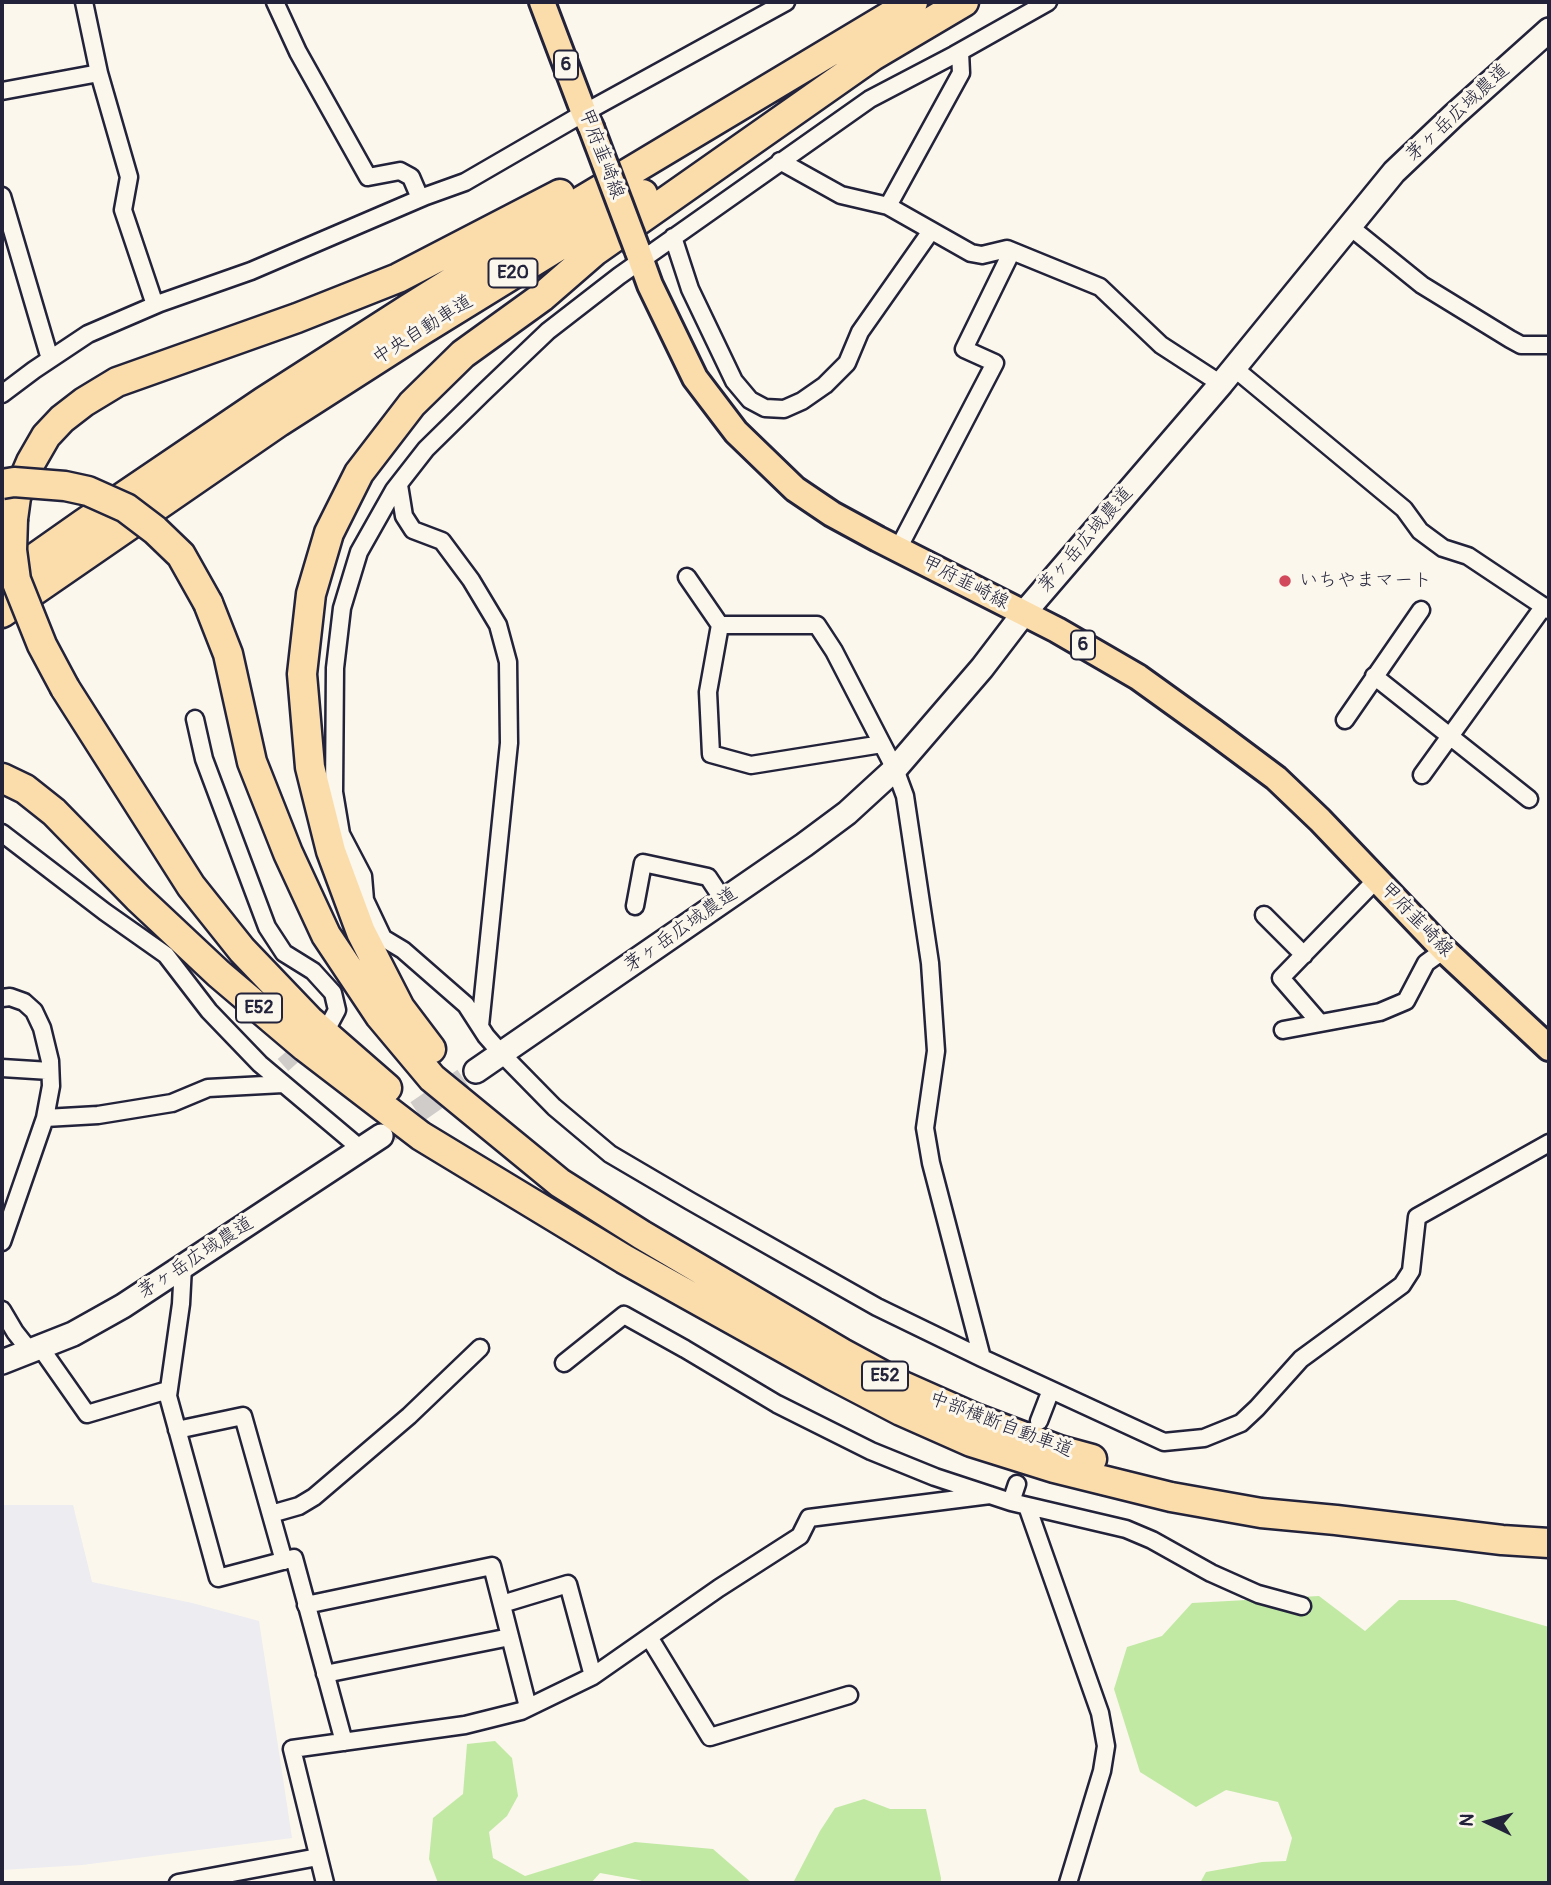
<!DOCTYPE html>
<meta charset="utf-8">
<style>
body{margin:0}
#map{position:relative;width:1551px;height:1885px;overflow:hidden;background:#fbf7ec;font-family:Pangolin,sans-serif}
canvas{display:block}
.frame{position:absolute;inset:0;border:4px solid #22223b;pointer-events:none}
.north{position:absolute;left:1453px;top:1787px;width:70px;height:70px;-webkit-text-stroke:5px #fbf7ec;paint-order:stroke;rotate:275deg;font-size:19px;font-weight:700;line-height:28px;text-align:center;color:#22223b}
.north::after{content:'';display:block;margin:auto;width:24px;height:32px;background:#22223b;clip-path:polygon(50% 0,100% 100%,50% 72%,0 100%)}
</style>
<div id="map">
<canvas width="1551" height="1885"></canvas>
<div class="frame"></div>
<div class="north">N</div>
</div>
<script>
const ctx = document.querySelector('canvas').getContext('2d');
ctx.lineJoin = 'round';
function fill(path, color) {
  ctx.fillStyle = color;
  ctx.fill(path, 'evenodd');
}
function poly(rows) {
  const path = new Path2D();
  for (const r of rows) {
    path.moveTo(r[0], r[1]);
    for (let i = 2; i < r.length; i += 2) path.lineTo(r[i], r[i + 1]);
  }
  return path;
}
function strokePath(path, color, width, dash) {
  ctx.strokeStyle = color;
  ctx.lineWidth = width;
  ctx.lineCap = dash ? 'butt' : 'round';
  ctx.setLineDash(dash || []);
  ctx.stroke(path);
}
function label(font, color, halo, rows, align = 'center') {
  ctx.font = font + ' Pangolin,"Klee One",sans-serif';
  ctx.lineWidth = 6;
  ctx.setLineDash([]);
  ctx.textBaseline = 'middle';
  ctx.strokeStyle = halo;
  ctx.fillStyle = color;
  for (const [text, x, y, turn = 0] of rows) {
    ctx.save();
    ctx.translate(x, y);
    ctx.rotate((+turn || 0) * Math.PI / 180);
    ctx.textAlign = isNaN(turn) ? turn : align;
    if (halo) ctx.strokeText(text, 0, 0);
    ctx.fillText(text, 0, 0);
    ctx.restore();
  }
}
const built = poly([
 [2,1505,73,1505,92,1582,192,1603,259,1621,292,1838,82,1865,2,1870]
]);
const green = poly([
 [1319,1596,1365,1631,1399,1600,1455,1600,1549,1627,1549,1883,1200,1883,1206,1872,1262,1862,1286,1861,1292,1838,1278,1802,1226,1790,1196,1807,1140,1772,1114,1689,1127,1647,1162,1636,1192,1603],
 [495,1741,512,1758,518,1796,507,1816,489,1832,493,1858,525,1876,635,1842,713,1849,752,1883,647,1883,639,1880,600,1873,591,1883,438,1883,429,1859,433,1818,463,1794,467,1744],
 [864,1799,890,1809,926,1809,941,1878,941,1883,793,1883,820,1831,835,1808]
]);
const streetTunnel = poly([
 [283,1065,310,1041]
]);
const secondaryTunnel = poly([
 [389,1131,476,1071]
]);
const street = poly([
 [84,2,99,73,129,177,123,210,155,305],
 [275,2,298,52,368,177,400,171,411,177,420,198],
 [1048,2,954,55,870,99,619,276,548,331,483,393,426,449,394,490,359,552,342,608,335,668,334,792,341,834,363,876,365,900,383,938,403,950,466,1005,486,1036,501,1053,554,1107,610,1154,690,1201,877,1307,982,1358,1164,1442,1204,1438,1241,1423,1257,1408,1301,1359,1402,1285,1411,1271,1417,1217,1549,1143],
 [2,91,99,73],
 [780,161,841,195,888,206,971,253,982,255,1007,249,1100,287,1161,345,1221,384],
 [2,196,50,359],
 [888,206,961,73,960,52],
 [1349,226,1422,285,1510,339,1521,345,1549,345],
 [673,237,690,289,734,381,750,400,765,408,784,409,802,401,825,385,847,363,860,332,931,231],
 [1234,368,1404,509,1420,531,1443,548,1468,556,1549,610],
 [2,394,34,370,88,334,160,303,251,271,426,196,465,182,584,113,786,2],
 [399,485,404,516,413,530,442,541,471,580,498,625,508,662,509,743,480,1026],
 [898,549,995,363,964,349,1012,251],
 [687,577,720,625,817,625,834,651,895,769,905,796,930,963,936,1051,925,1128,931,1163,982,1358],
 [720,625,708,692,711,754,751,765,882,744],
 [1374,676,1529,799],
 [195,719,204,759,267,927,284,953,313,971,333,993,337,1010,329,1025],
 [1345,720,1421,610],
 [1422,775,1544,606],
 [2,833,105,912,166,955,209,1011,260,1064,361,1149],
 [635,906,643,863,708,877,724,901],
 [1264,915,1304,955],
 [2,998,10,997,24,1002,34,1011,42,1028,50,1061,51,1086,45,1118,2,1242],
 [1320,1023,1281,978,1376,880],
 [1283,1030,1380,1012,1406,1001,1426,963,1444,950],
 [2,1068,50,1071],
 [45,1118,98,1115,172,1103,208,1088,283,1084],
 [183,1266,181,1304,168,1396,218,1578,294,1558,344,1742],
 [2,1310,15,1332,30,1351],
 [40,1347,87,1414,168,1390],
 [564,1363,624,1315,685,1349,777,1404,871,1451,935,1477,1011,1502,1126,1529,1152,1540,1211,1573,1258,1594,1302,1606],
 [1039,1421,1051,1390],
 [177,1430,243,1416,284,1561],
 [1011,1502,1017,1484],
 [1027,1506,1100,1713,1106,1746,1102,1771,1068,1883],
 [271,1514,299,1506,314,1497,409,1416,480,1348],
 [502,1604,568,1584,593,1676],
 [306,1605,492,1566,528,1707],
 [649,1637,710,1737,849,1695],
 [325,1674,510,1637],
 [178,1883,318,1857],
 [325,1883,292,1749,465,1725,521,1711,593,1676,719,1588,800,1536,809,1518,990,1495]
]);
const secondary = poly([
 [476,1071,804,845,847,813,895,769,982,668,1024,613,1221,384,1394,172,1454,115,1549,30],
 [2,1362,73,1334,123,1306,381,1136]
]);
const primary = poly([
 [542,2,584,113,591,127],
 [637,249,650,285,695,378,736,432,795,489,832,514,878,539,1057,630,1138,677,1213,731,1276,778,1320,820,1444,950,1549,1048]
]);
const highway = poly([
 [861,63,964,2],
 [13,519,16,497,31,462,46,436,62,419,84,402,117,382,297,318,398,278,560,194],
 [2,581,83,524,263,402,408,309,571,207,913,2],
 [208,603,228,654,252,762,288,853,326,935,380,1016,432,1078,560,1183,642,1235,842,1353,903,1386,975,1418,1059,1450,1092,1459],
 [2,613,279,422,421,331,643,194],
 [65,688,191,886,242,950,309,1020,387,1088],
 [2,778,25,789,54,812,138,898,219,974,305,1047,421,1136,624,1259,834,1376,901,1411,971,1442,1054,1468,1171,1497,1261,1513,1336,1520,1502,1540,1549,1543],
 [431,1049,400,1008,361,932,331,851,310,767,302,674,311,594,329,533,359,473,412,404,463,354,542,297,595,251,877,53]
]);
const primaryBridge = poly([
 [591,127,637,249]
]);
const highwayBridge = poly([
 [2,484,14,482,65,486,88,491,126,508,155,530,181,555,208,603],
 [13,519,12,550,16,580,42,645,65,688]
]);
const markers = [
 [1285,581,7,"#d1495b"]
];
const shields = [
 [566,65,24],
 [513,273,49],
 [1083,645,24],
 [259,1008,46],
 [885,1376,46]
];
const shieldNames = [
 ["6",566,65],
 ["E20",513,273],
 ["6",1083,645],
 ["E52",259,1008],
 ["E52",885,1376]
];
const streetNames = [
 ["茅ヶ岳広域農道",1458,113,-43],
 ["甲府韮崎線",601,154,69],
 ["中央自動車道",423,330,-32],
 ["茅ヶ岳広域農道",1086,540,-49],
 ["甲府韮崎線",965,583,27],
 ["甲府韮崎線",1416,920,46],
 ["茅ヶ岳広域農道",681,930,-35],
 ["茅ヶ岳広域農道",196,1258,-33],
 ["中部横断自動車道",1001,1425,21]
];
const poiNames = [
 ["いちやまマート",1299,581]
];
fill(built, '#ececf1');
fill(green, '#c1e9a4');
strokePath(streetTunnel, '#d0ccc9', 16, [16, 8]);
strokePath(secondaryTunnel, '#d0ccc9', 23, [23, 11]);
strokePath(street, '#22223b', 21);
strokePath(secondary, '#22223b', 28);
strokePath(primary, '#22223b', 30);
strokePath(highway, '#22223b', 33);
strokePath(street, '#fbf7ec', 16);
strokePath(secondary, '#fbf7ec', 23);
strokePath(primary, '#fbddab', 24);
strokePath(highway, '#fbddab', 28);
strokePath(primaryBridge, '#22223b', 30, []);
strokePath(highwayBridge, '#22223b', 33, []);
strokePath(primaryBridge, '#fbddab', 24);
strokePath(highwayBridge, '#fbddab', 28);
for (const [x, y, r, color] of markers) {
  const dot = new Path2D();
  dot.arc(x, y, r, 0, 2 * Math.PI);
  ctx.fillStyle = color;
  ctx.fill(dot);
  strokePath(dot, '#fbf7ec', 2.5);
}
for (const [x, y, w] of shields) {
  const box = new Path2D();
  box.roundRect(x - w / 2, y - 14.5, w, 29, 5);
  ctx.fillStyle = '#fbf7ec';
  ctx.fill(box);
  strokePath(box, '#22223b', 2);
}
label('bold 18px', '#22223b', null, shieldNames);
label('19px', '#22223b', '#fbf7ec', streetNames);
label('19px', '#22223b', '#fbf7ec', poiNames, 'left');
</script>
